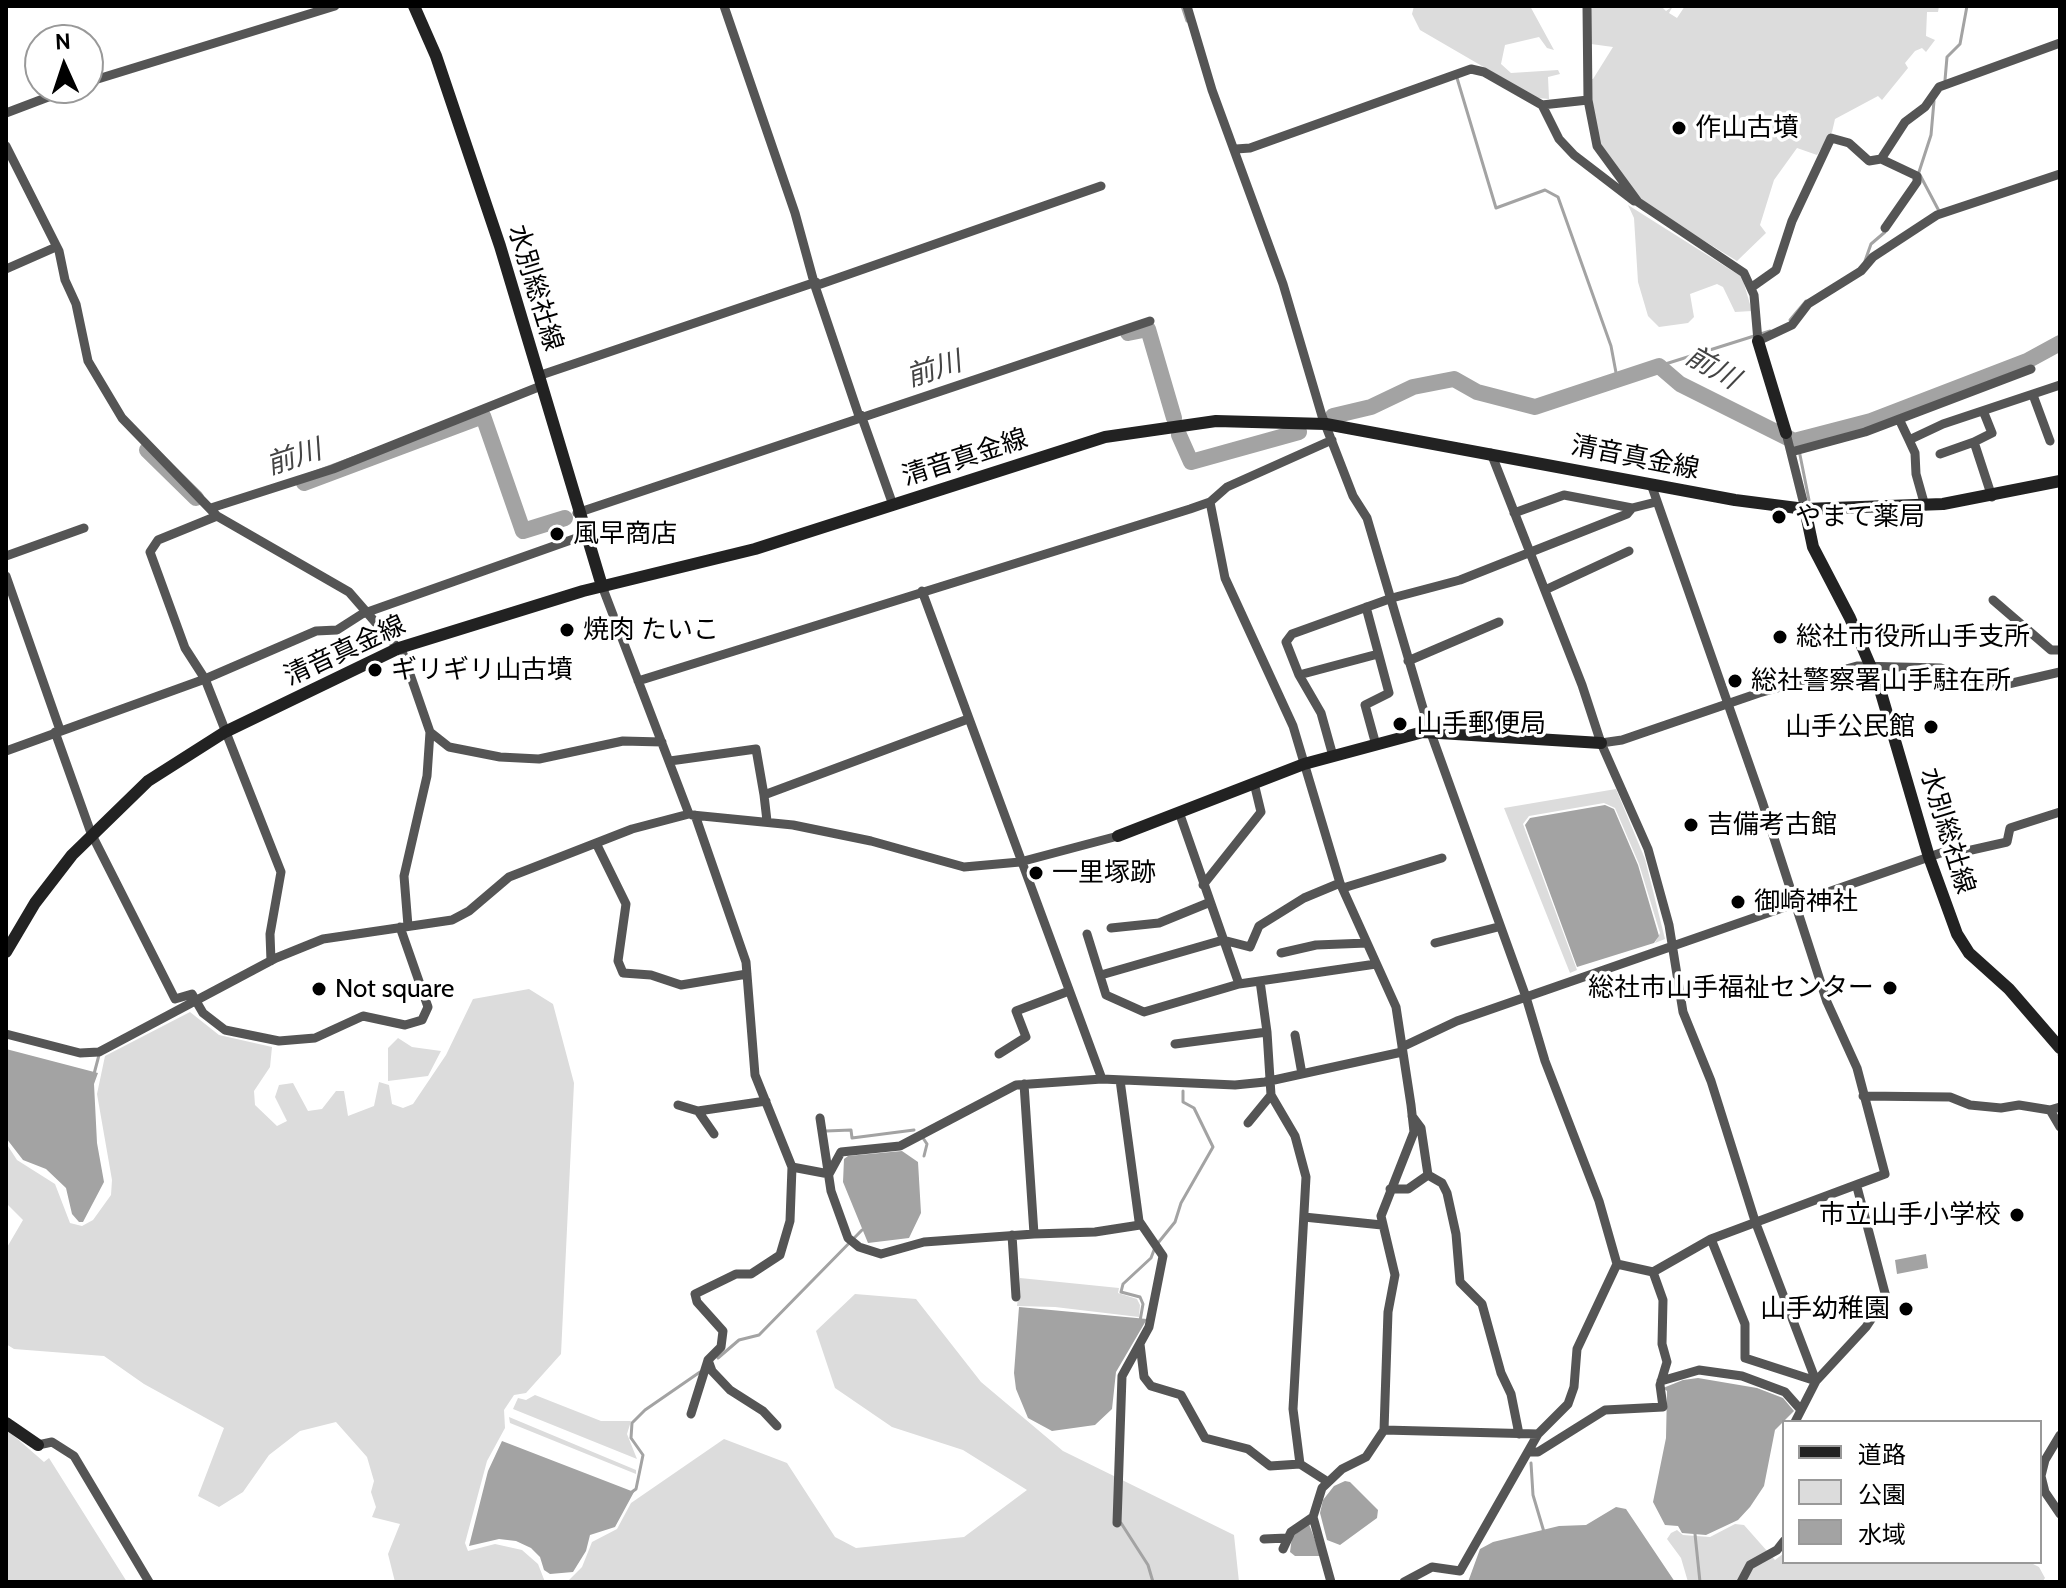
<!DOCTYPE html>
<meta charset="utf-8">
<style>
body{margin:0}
#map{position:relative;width:2066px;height:1588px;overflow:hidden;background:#fff;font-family:Cabin,"Noto Sans JP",sans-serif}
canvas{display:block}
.frame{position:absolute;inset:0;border:8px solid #000;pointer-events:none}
.legend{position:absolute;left:1782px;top:1420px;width:260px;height:144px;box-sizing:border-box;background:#fff;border:2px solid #999;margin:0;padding:10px 14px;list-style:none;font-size:24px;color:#000}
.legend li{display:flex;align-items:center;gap:16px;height:40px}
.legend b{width:40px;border:2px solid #999}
.north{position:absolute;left:24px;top:24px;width:80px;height:80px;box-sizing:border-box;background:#fff;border:2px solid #999;border-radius:50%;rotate:357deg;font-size:22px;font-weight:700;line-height:32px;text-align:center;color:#000}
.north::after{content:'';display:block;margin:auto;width:28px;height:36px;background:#000;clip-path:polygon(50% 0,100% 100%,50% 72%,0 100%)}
</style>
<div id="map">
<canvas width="2066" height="1588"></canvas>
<div class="frame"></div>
<ul class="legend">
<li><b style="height:10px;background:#222"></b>道路</li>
<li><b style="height:22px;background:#dcdcdc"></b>公園</li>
<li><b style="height:22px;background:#a3a3a3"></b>水域</li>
</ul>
<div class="north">N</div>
</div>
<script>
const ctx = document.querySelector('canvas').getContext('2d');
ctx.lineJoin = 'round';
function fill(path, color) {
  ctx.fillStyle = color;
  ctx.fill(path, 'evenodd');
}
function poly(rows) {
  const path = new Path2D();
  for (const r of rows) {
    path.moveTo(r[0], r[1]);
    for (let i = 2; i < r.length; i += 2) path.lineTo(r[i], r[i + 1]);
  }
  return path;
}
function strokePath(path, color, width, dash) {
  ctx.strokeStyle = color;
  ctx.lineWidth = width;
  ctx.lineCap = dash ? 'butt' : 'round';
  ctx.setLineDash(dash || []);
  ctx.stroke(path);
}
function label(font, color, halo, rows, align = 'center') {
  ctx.font = font + ' Cabin,"Noto Sans JP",sans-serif';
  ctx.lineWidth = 7;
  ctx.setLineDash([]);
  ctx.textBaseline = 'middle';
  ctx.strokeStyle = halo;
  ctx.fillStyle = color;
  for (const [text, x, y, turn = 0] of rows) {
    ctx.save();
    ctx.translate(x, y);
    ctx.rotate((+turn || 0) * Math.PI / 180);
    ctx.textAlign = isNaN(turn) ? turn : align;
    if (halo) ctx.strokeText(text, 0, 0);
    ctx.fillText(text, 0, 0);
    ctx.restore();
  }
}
const green = poly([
 [1414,6,1530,6,1554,50,1547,48,1539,37,1505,45,1501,64,1511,73,1558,70,1560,74,1548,77,1549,99,1537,98,1420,30,1412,14],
 [1595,6,1661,6,1666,11,1673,6,1669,13,1677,18,1685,6,1939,6,1938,12,1927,12,1926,36,1935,40,1926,52,1922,48,1915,51,1905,63,1908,68,1882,100,1878,96,1835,119,1832,132,1817,155,1797,148,1774,180,1760,225,1766,233,1737,261,1644,204,1600,146,1591,100,1590,10],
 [1591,44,1613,47,1593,79,1592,79],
 [1628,205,1742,277,1752,311,1735,312,1723,287,1717,284,1690,294,1694,317,1688,323,1659,327,1648,316,1638,282,1634,218],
 [1616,789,1645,859,1665,939,1655,943,1660,933,1639,864,1615,808,1604,803,1529,816,1523,824,1577,970,1570,973,1504,808],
 [529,989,553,1004,574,1083,561,1354,526,1393,514,1395,504,1410,505,1428,487,1461,465,1543,468,1551,495,1544,522,1550,538,1564,545,1582,395,1582,388,1554,400,1524,372,1517,376,1507,371,1492,374,1481,367,1457,336,1422,300,1431,269,1455,243,1492,219,1507,198,1496,224,1428,144,1384,104,1356,14,1349,6,1344,6,1249,23,1220,6,1203,6,1143,17,1160,55,1184,70,1223,82,1226,93,1220,111,1195,112,1180,97,1094,105,1056,190,1012,219,1035,272,1047,270,1067,254,1091,255,1105,277,1126,287,1121,275,1097,279,1085,293,1083,308,1111,322,1109,336,1091,344,1091,348,1116,374,1106,379,1082,389,1085,392,1104,403,1108,413,1104,446,1055,473,999],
 [398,1038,412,1047,441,1051,428,1076,388,1081,388,1048],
 [1020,1278,1119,1288,1118,1293,1137,1299,1140,1305,1139,1317,1055,1307,1017,1306],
 [855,1294,916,1299,981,1382,1063,1451,1234,1535,1239,1582,567,1582,582,1567,592,1542,617,1529,631,1503,724,1439,787,1463,835,1537,856,1548,964,1537,1027,1490,963,1450,892,1427,835,1388,816,1331],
 [535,1395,601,1421,631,1421,627,1434,637,1459,513,1409,518,1398,526,1400],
 [509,1417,636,1470,636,1474,510,1423],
 [6,1429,44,1462,49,1458,127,1582,6,1582],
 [1735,1524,1744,1525,1775,1560,1784,1553,1784,1562,2029,1562,2039,1567,2045,1578,2042,1582,1688,1582,1681,1558,1667,1539,1671,1533,1677,1530,1683,1535,1710,1537]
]);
const water = poly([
 [1605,805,1614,809,1638,865,1659,936,1654,943,1577,967,1525,825,1530,818],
 [6,1049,98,1073,94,1084,97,1143,104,1182,83,1222,79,1222,72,1214,66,1188,46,1169,23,1160,6,1138],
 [902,1151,918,1162,921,1213,909,1238,868,1243,843,1182,844,1159,848,1156],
 [1926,1254,1928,1268,1897,1274,1895,1260],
 [1019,1307,1147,1319,1116,1372,1112,1409,1095,1425,1052,1431,1028,1418,1016,1389,1014,1373],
 [1698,1378,1757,1388,1783,1398,1794,1411,1775,1430,1764,1486,1750,1507,1738,1520,1706,1535,1682,1533,1678,1526,1665,1525,1653,1502,1666,1438,1667,1391,1663,1388,1683,1380],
 [502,1441,634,1492,615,1527,590,1535,586,1551,573,1572,550,1574,544,1570,540,1557,531,1548,516,1541,499,1539,469,1546,488,1471],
 [1345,1481,1350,1482,1378,1510,1377,1518,1340,1545,1327,1540,1320,1513,1323,1500,1334,1486],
 [1616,1507,1626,1509,1675,1582,1468,1582,1480,1549,1493,1542,1559,1526,1586,1525],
 [1309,1524,1321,1556,1295,1556,1290,1552,1292,1537]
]);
const stream = poly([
 [1182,6,1187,21],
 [1457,78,1496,208,1545,190,1558,197,1611,346,1617,378],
 [1945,80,1947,57,1960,44,1967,6],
 [1918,175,1931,135,1934,101],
 [1920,175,1939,211],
 [1865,261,1871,244,1885,232],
 [1790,320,1806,301],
 [1659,366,1770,331],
 [1797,440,1809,500],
 [2059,1055,2060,1056],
 [94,1074,99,1055],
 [826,1131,851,1130,852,1138,914,1130],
 [923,1138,927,1144,924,1156],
 [1158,1243,1175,1222,1181,1203,1213,1147,1194,1108,1183,1102,1183,1091],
 [1140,1321,1143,1304,1140,1297,1121,1292,1123,1284,1151,1258,1154,1250],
 [718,1358,739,1340,759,1335,862,1230],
 [1531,1463,1533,1495,1544,1532],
 [629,1494,636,1489,643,1455,631,1438,632,1423,645,1410,700,1372],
 [1121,1523,1148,1565,1153,1582],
 [1695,1534,1700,1582]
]);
const river = poly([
 [1128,333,1148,329,1174,418],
 [1333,416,1371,407,1413,387,1454,379,1477,392,1535,407,1659,366,1680,384,1794,441,1871,421,2027,361,2060,343],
 [1179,435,1191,462,1299,432],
 [147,450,196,498],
 [304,483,483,416,523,531,565,518]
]);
const street = poly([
 [724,6,795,213,815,286,859,416],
 [1187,6,1212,90,1283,284,1322,416,1353,496,1367,518,1428,725,1526,997,1545,1061,1599,1201,1617,1264,1577,1349,1574,1387,1568,1404,1538,1434,1460,1571],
 [1587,6,1588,100,1597,146,1638,202,1744,273,1754,295,1758,341,1792,325,1808,304,1861,271,1873,257,1937,215,2060,174],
 [88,82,335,6],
 [1542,105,1588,100],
 [6,113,72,88],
 [6,146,59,251,65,280,76,304,88,361,122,418,217,516,349,592,403,654,430,732,427,776,404,876,408,926],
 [1236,149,1250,148,1471,69,1484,72,1542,105,1559,139,1574,155,1634,201],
 [1885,228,1917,182,1917,176,1881,159,1905,122,1925,107,1939,87,2060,43],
 [6,269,56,247],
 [815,286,1101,186],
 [1752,287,1776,270,1792,221,1831,138,1849,143,1869,161,1881,159],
 [538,376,816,282],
 [2033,395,2050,441],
 [1984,413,1992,433,1974,442,1992,497],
 [861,415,893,505],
 [1899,419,1909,440],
 [1786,433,1805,509],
 [1791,452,1865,432,2031,369],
 [1491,453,1582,685,1601,743,1648,849,1669,925,1683,1012,1711,1081,1755,1221,1816,1381,1795,1422],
 [1940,454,1974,442],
 [1210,502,1225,578,1293,726,1340,883,1396,1007,1411,1105,1414,1132,1381,1216,1395,1275,1388,1312,1384,1430,1366,1457,1342,1469,1322,1488,1313,1517,1331,1582],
 [1925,506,1916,474,1915,453,1909,440,1943,424,2060,385],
 [211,508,333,469,541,386],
 [577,513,1150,321],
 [1514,513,1564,495,1632,508],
 [217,516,158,540,150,552,185,648,205,679,281,872,270,934,271,961],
 [6,556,84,528],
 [6,576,60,730],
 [1545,590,1629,551],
 [922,591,1102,1079],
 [1993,600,2051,650,2060,650],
 [1366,607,1389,693,1365,705,1376,745],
 [1408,661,1499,622],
 [1299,675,1378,654],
 [638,681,1190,509,1210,502,1227,487,1332,440],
 [55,732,91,833,175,999,192,994,203,1013,225,1030,279,1041,315,1038,363,1016,405,1025,422,1020,428,1007,400,927],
 [430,732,449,747,500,757,539,759,623,741,662,742],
 [1601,743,1622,740,1759,693,1857,666,1941,668,1972,683,1995,687,2060,672],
 [6,751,205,679,316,631,337,630,362,614,585,535],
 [1333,756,1321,713,1299,675,1286,642,1292,634,1392,598,1460,580,1627,514,1632,508,1656,502],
 [670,761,756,749,764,795],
 [1179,812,1239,984],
 [692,815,793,825,871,841,964,867,1020,862,1118,836],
 [695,815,746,962,755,1075,792,1167,790,1221,780,1255,751,1274,736,1274,695,1294,697,1302,723,1331,721,1347,708,1360,712,1371,730,1390,763,1411,777,1426],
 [767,821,764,795,968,719],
 [596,843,626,904,618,961,623,973,651,975,681,985,747,974],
 [1203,885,1261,812,1254,783],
 [1343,888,1442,858],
 [1111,928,1159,923,1208,903],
 [1087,934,1106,995,1144,1012,1239,984,1376,964],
 [1435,943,1498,927],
 [1281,953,1316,945,1367,943],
 [1101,975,1223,940,1250,947,1259,926,1304,898,1340,883],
 [1260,981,1267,1032],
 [6,1034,80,1053,99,1052,276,958,323,939,452,920,469,911,509,877,632,829,689,814,602,586],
 [1295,1035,1302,1074],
 [1175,1044,1267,1032,1271,1095,1295,1136,1306,1177,1293,1409,1300,1464],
 [1402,1047,1457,1021,1952,849,1967,851,2007,842,2010,828,2060,812],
 [999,1054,1026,1037,1016,1011,1069,991],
 [1024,1084,1034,1234,1095,1232,1140,1225],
 [1863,1096,1950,1097,1970,1105,2001,1108,2019,1105,2050,1110,2060,1107],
 [678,1105,698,1111,766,1101],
 [2050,1110,2060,1127],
 [698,1111,714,1134],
 [1412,1116,1421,1128,1428,1175,1442,1183,1447,1193,1456,1234,1460,1282,1482,1304,1501,1373,1511,1394,1519,1434],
 [820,1118,831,1191,848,1238,859,1247,881,1254,924,1242,1034,1234],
 [1248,1123,1271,1095],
 [792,1167,829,1174],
 [829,1174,841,1152,900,1146,1016,1085,1102,1079,1235,1085,1265,1082,1402,1052],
 [1390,1189,1408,1189,1428,1175],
 [1304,1217,1382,1225],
 [1012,1235,1016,1297],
 [1711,1239,1745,1324,1745,1358,1816,1381,1866,1327,1886,1297,1857,1187],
 [1617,1264,1653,1272,1711,1239,1885,1174,1857,1068,1827,1002,1762,801,1651,484],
 [1140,1344,1144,1377,1151,1386,1181,1395,1205,1438,1248,1449,1270,1466,1300,1464,1328,1482],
 [1661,1381,1699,1370,1742,1376,1785,1392,1801,1410],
 [691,1414,708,1360],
 [1384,1430,1538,1434],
 [2060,1435,2045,1460,2041,1476,2045,1492,2060,1514],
 [38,1445,52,1442,74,1456,149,1582],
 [1531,1452,1538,1452,1605,1410,1663,1407,1660,1385,1667,1362,1662,1344,1663,1300,1653,1272],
 [1117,1523,1122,1376,1149,1327,1163,1256,1139,1221,1120,1080],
 [1264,1539,1287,1538],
 [1283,1549,1291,1532,1313,1517],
 [1404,1582,1432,1567,1460,1571],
 [1741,1582,1750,1565,1777,1550,1784,1541]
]);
const secondary = poly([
 [414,6,436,56,500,246,602,586],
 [1758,341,1786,433],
 [1805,509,1813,547,1850,618,1879,686,1929,857,1957,934,1969,953,2009,989,2060,1048],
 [1118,836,1304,764,1423,732,1601,743],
 [6,952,35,903,72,855,148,781,225,732,399,648,583,591,755,549,1105,437,1216,421,1326,424,1735,500,1805,509,1943,504,2060,481],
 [6,1423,38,1445]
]);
const markers = [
 [1679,128,8,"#000"],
 [1779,517,8,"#000"],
 [557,534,8,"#000"],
 [567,630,8,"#000"],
 [1780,637,8,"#000"],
 [375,670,8,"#000"],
 [1735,681,8,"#000"],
 [1400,724,8,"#000"],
 [1931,727,8,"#000"],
 [1691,825,8,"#000"],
 [1036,873,8,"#000"],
 [1738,902,8,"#000"],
 [1890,988,8,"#000"],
 [319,989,8,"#000"],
 [2017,1215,8,"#000"],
 [1906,1309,8,"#000"]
];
const poiNames = [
 ["作山古墳",1695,128],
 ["やまて薬局",1795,517],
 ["風早商店",573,534],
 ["焼肉 たいこ",583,630],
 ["総社市役所山手支所",1796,637],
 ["ギリギリ山古墳",391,670],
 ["総社警察署山手駐在所",1751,681],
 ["山手郵便局",1416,724],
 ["山手公民館",1915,727,"right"],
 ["吉備考古館",1707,825],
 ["一里塚跡",1052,873],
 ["御崎神社",1754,902],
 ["総社市山手福祉センター",1874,988,"right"],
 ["Not square",335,989],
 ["市立山手小学校",2001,1215,"right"],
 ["山手幼稚園",1890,1309,"right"]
];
const streetNames = [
 ["水別総社線",535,288,73],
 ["清音真金線",965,458,-18],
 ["清音真金線",1635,458,11],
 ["清音真金線",345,651,-25],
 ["水別総社線",1947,831,73]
];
const waterNames = [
 ["前川",1712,368,30],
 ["前川",934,370,-18],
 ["前川",294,458,-18]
];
fill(green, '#dcdcdc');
fill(water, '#a3a3a3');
strokePath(stream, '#a3a3a3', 3);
strokePath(river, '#a3a3a3', 16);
strokePath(street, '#555', 9);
strokePath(secondary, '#222', 12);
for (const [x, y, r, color] of markers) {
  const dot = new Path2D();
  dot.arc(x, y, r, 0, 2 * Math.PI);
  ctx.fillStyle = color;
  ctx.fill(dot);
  strokePath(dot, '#fff', 3);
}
label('26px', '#000', '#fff', poiNames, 'left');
label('26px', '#000', '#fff', streetNames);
label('italic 28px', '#444', '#fff', waterNames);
</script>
